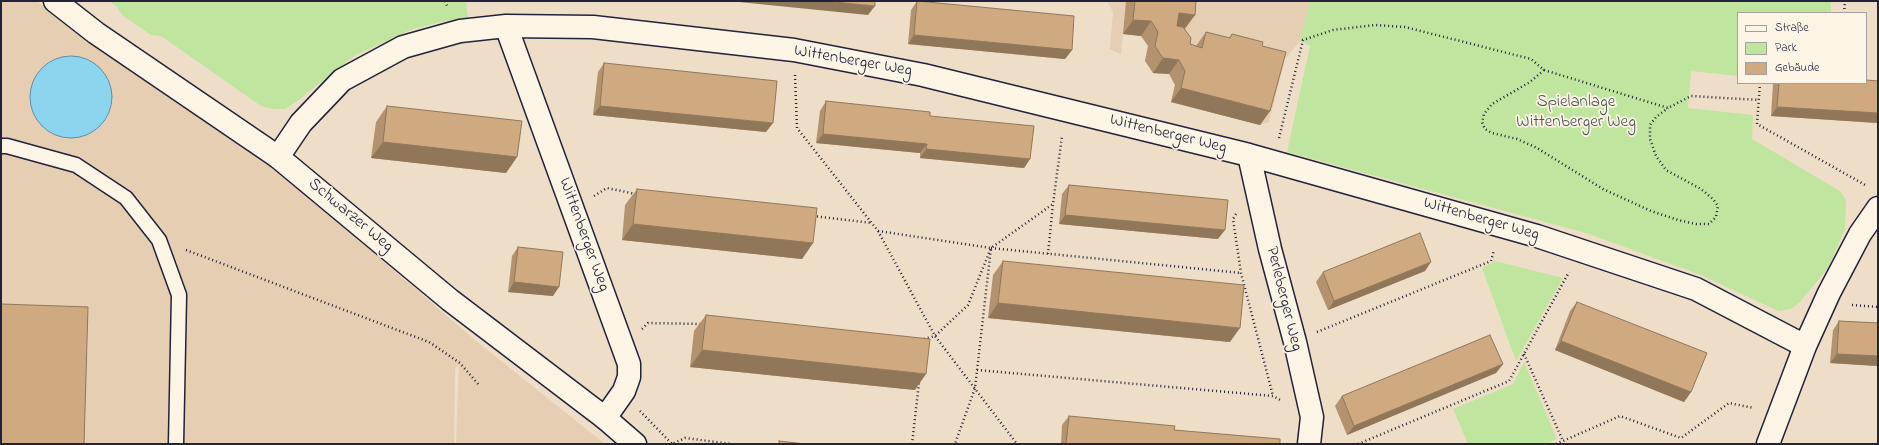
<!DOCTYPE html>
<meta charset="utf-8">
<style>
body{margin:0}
#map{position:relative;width:1879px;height:445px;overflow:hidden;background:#eedec7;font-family:"Indie Flower",sans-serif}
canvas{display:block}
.frame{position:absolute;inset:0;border:2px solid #22223b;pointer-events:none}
.legend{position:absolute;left:1737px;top:12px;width:130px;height:72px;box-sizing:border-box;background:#fcf5e5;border:1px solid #a5a1a1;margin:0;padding:5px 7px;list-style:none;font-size:12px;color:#22223b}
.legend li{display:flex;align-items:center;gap:8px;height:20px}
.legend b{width:20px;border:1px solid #a5a1a1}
</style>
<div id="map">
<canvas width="1879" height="445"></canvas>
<div class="frame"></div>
<ul class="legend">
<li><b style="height:5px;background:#fcf5e5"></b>Straße</li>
<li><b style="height:11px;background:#c0e59f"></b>Park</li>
<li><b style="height:11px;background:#cfaa81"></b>Gebäude</li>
</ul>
</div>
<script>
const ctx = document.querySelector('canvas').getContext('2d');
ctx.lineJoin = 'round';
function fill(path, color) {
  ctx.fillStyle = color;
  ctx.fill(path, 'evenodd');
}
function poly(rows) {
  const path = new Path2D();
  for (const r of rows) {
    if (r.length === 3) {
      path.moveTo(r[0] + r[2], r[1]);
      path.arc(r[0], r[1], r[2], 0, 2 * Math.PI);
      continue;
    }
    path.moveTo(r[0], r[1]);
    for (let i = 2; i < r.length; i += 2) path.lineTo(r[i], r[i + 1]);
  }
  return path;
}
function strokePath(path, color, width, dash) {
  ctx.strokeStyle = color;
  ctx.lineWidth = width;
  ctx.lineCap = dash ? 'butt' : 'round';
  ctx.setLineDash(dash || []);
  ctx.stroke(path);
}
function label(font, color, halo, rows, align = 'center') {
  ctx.font = font + ' "Indie Flower",sans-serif';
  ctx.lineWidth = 3.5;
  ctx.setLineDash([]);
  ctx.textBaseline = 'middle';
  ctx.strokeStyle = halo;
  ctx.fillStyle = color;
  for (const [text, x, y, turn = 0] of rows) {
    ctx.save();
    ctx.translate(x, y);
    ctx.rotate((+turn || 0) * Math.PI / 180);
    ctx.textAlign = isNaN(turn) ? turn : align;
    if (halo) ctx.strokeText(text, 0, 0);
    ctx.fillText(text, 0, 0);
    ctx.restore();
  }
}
const built = poly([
 [1,1,36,1,274,167,476,341,605,444,456,444,459,364,455,369,454,444,1,444],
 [1107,1,1310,1,1300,41,1285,59,1269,122,1260,125,1171,102,1175,85,1169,74,1153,73,1145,61,1148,46,1141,36,1123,34,1121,54,1110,49,1113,12]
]);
const green = poly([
 [109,1,466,1,468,20,440,22,410,30,384,42,354,56,296,102,285,109,273,109,261,106,161,36,151,35,122,15,117,7],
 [1310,1,1831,1,1831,13,1738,13,1738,76,1691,71,1688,108,1753,115,1752,139,1840,191,1846,200,1845,229,1828,268,1800,302,1791,309,1778,311,1701,275,1586,233,1287,152,1310,46,1300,41],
 [1495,261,1563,278,1516,361,1482,268],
 [1524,362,1557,439,1545,444,1468,444,1453,409,1513,384]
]);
const water = poly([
 [71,97,41]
]);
const path = poly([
 [445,1,448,8],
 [1844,13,1845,1],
 [1544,70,1530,82,1492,104,1484,114,1482,122,1485,129,1492,133,1517,139,1537,148,1603,189,1651,211,1678,220,1696,224,1709,224,1716,217,1718,206,1713,199,1701,189,1666,170,1656,156,1650,139,1650,125,1656,117,1668,108],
 [795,75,797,128,878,231,935,336,1017,444],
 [1760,83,1757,124,1867,186],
 [1279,138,1303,40,1333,30,1375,25,1405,27,1531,59,1544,70,1668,108,1691,96,1759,100],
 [594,196,607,188,636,194],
 [1236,214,1233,219,1241,273,1273,396],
 [813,216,872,223],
 [878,231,991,248,975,388,955,444],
 [991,248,1241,273],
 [186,250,429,342,460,363,479,385],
 [1048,254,1053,204],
 [1852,305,1878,307],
 [642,329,648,323,701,324],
 [1317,332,1491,261,1494,250],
 [924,339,935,336,968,305,991,248,1053,204,1062,136],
 [1524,354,1563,441],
 [977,370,1273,396,1282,401],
 [640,411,672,444,685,438,732,444],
 [912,444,919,383],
 [1358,444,1509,381,1569,272],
 [1556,444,1620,416,1681,438,1729,403,1754,408]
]);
const service = poly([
 [1,146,7,146,76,165,126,198,159,240,179,295,176,444]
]);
const minor = poly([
 [506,26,629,364,629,377,624,391,605,418],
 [1249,155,1270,249,1295,342,1312,417,1309,444],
 [278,157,301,123,342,80,403,47,460,31,506,26,593,27,794,50,923,75,1249,155,1537,236,1696,289,1805,346,1768,444],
 [1805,346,1829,293,1860,234,1878,208]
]);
const secondary = poly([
 [55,1,96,33,278,157,450,300,605,418,635,444]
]);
const wall = poly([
 [917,1,1072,50,1065,59,908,44,911,10],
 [1126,1,1196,1,1195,15,1185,29,1190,44,1196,46,1206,32,1229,38,1232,34,1262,46,1270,111,1260,125,1171,102,1175,85,1169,74,1153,73,1145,61,1148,46,1141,36,1123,34],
 [604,63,766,132,593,115,598,72],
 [1878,81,1878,123,1771,116,1773,83],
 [826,101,930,116,1030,159,1024,168,920,158,920,153,816,143,820,111],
 [387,106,517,157,506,173,371,158,376,122],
 [1069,185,1218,239,1059,224,1062,194],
 [637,189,813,243,802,259,622,240,625,205],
 [518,247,553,296,508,292,512,256],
 [1003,261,1230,342,988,318,993,275],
 [1425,271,1328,310,1316,282,1323,272],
 [1577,302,1691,392,1684,402,1555,350,1570,311],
 [706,315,915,390,690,367,694,331],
 [1839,321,1878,323,1878,366,1830,363,1833,330],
 [1503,364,1496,373,1347,435,1335,406,1342,396],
 [1069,416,1174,430,1280,444,1061,444,1062,425]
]);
const shadedWall = poly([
 [729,1,824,1,875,6,868,15],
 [1179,13,1195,15,1184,29,1169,28],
 [1133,20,1151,21,1141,36,1123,34],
 [914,35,1072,50,1065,59,908,44],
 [1163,58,1179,60,1169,74,1153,73],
 [1181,88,1270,111,1260,125,1171,102],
 [600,106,773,123,766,132,593,115],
 [1777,107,1878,113,1878,123,1771,116],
 [823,134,927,144,920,153,816,143],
 [383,142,517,157,506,173,371,158],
 [926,149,1030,159,1024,168,920,158],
 [1065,215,1225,230,1218,239,1059,224],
 [633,224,813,243,802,259,622,240],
 [1431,262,1425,271,1328,310,1334,301],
 [514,282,559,287,553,296,508,292],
 [998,303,1240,328,1230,342,988,318],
 [1561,341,1691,392,1684,402,1555,350],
 [702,350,926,374,915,390,690,367],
 [1837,354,1878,356,1878,366,1830,363],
 [1503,364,1496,373,1347,435,1354,426]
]);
const building = poly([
 [824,1,875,1,875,6,824,1],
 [917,1,1074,16,1072,50,914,35,917,1],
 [1135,1,1196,1,1195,15,1179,13,1177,26,1183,27,1191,38,1190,44,1202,48,1206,32,1230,38,1232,34,1263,42,1262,46,1286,52,1270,111,1181,88,1185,71,1179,60,1163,58,1155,46,1158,32,1151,21,1133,20,1135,1],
 [604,63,777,81,773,123,600,106,604,63],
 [1866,80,1878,81,1878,113,1777,107,1779,83,1866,83,1866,80],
 [826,101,930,112,930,116,1034,126,1030,159,926,149,927,144,823,134,826,101],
 [387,106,522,121,517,157,383,142,387,106],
 [1069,185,1228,200,1225,230,1065,215,1069,185],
 [637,189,817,208,813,243,633,224,637,189],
 [1420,233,1431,262,1334,301,1323,272,1420,233],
 [518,247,563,252,559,287,514,282,518,247],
 [1003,261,1244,285,1240,328,998,303,1003,261],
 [1577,302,1707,353,1691,392,1561,341,1577,302],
 [1,304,88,307,84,444,1,444,1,304],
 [706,315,930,339,926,374,702,350,706,315],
 [1839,321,1878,323,1878,356,1837,354,1839,321],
 [1490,335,1503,364,1354,426,1342,396,1490,335],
 [1069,416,1175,426,1174,430,1280,439,1280,444,1066,444,1069,416],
 [779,441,805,444,779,444,779,441]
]);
const streetNames = [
 ["Wittenberger Weg",853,62,10],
 ["Wittenberger Weg",1168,135,14],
 ["Schwarzer Weg",350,216,40],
 ["Wittenberger Weg",1481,220,16],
 ["Wittenberger Weg",583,235,70],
 ["Perleberger Weg",1283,299,76]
];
const parkNames = [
 ["Spielanlage",1576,103],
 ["Wittenberger Weg",1576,123]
];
fill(built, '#e5ceb2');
fill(green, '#c0e59f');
fill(water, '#8cd5ee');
strokePath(water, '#628da6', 1);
strokePath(service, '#22223b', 17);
strokePath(minor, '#22223b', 25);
strokePath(secondary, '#22223b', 25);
strokePath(path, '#22223b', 2.5, [1, 3]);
strokePath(service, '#fcf5e5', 14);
strokePath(minor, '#fcf5e5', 22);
strokePath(secondary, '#fcf5e5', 22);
fill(wall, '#b2926f');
fill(shadedWall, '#91775a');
fill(building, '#cfaa81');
strokePath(building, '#91775a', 1);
label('17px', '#22223b', '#fcf5e5', streetNames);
label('17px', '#4a5354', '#fcf5e5', parkNames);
</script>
